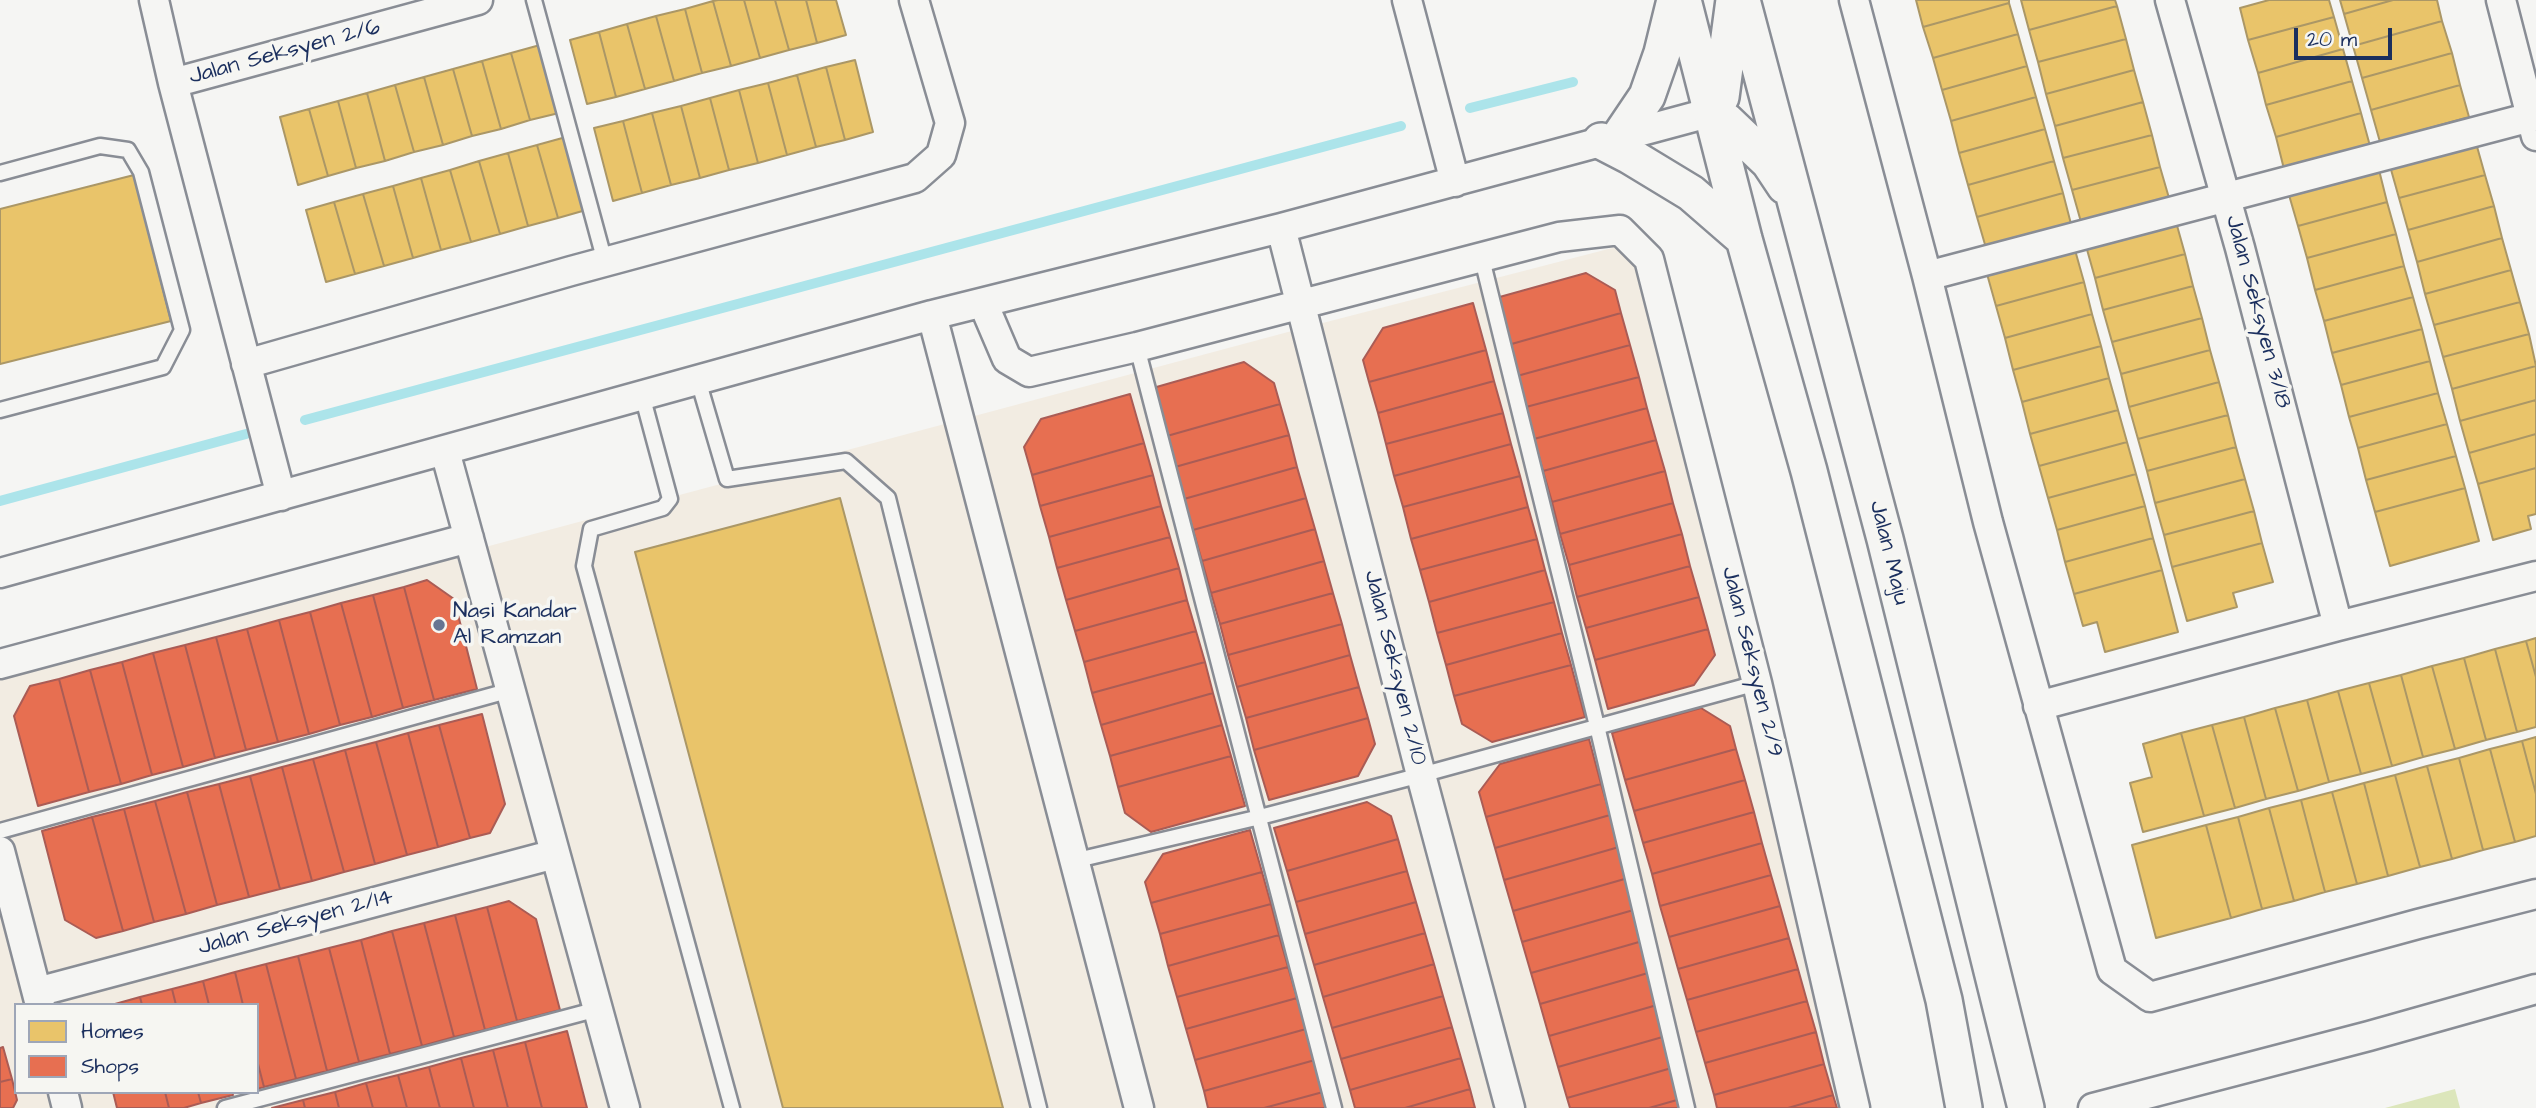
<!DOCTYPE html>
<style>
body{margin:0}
#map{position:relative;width:2536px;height:1108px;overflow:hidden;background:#f5f5f3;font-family:"Architects Daughter",sans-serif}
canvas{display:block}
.legend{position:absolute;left:14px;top:1003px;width:245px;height:91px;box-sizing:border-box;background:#f6f6f2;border:2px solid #9ea6b7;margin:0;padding:9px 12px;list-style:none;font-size:21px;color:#1b2f5e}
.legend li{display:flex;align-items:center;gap:14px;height:35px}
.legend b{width:35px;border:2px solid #9ea6b7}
.scale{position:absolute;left:2294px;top:28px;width:98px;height:32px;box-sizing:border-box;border:4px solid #1b2f5e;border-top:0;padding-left:9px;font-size:21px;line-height:24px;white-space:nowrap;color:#1b2f5e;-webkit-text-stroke:5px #f6f6f2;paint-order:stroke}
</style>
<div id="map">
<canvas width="2536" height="1108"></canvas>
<ul class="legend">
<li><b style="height:19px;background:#e9c46a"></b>Homes</li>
<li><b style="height:19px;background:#e76f51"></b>Shops</li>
</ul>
<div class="scale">20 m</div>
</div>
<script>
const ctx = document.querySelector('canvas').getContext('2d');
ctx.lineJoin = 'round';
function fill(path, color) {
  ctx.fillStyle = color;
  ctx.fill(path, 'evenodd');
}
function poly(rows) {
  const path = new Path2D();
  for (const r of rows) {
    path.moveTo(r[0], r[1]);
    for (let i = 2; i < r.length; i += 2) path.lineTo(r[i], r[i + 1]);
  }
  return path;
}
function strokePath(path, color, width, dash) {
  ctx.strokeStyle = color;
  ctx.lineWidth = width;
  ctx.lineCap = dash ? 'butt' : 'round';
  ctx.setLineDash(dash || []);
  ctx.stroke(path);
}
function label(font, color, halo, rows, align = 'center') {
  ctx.font = font + ' "Architects Daughter",sans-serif';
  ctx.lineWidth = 7;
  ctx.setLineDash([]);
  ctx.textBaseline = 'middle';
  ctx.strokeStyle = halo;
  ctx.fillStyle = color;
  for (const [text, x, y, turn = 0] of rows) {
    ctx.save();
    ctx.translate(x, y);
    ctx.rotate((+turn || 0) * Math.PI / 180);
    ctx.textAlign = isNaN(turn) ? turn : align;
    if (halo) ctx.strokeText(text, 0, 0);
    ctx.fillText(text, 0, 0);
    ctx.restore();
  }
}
const built = poly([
 [1616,247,1639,268,1846,1108,0,1108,0,677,1288,332],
 [16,1005,257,1005,257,1092,16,1092]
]);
const green = poly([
 [2455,1089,2460,1108,2385,1108]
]);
const homes = poly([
 [718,0,744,0,760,58,731,66,713,1,718,0],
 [744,0,775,0,789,50,760,58,744,0],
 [775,0,806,0,817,43,789,50,775,0],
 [806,0,836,0,846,35,817,43,806,0],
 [1916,0,2009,0,2009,3,1923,27,1916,0],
 [2021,0,2115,0,2117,6,2029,30,2021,0],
 [2269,0,2329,0,2334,17,2248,40,2240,8,2269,0],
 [2340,0,2393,0,2344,14,2340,0],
 [2393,0,2437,0,2442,21,2353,46,2344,14,2393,0],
 [713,1,731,66,702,73,685,9,713,1],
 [2009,3,2018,34,1933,58,1923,27,2009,3],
 [2117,6,2126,39,2038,62,2029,30,2117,6],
 [685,9,702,73,674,81,656,16,685,9],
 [656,16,674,81,645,89,627,24,656,16],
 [2334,17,2343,49,2258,73,2248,40,2334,17],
 [2442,21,2452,53,2362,78,2353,46,2442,21],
 [627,24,645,89,616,97,599,32,627,24],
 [599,32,616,97,587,104,570,40,599,32],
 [2018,34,2027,66,1942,90,1933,58,2018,34],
 [2126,39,2134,70,2046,94,2038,62,2126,39],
 [540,45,559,113,530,120,511,53,540,45],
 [2343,49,2352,81,2266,105,2258,73,2343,49],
 [511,53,530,120,501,129,482,61,511,53],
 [2452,53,2460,85,2371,110,2362,78,2452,53],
 [855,60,873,132,845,140,826,67,855,60],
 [482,61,501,129,472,136,453,69,482,61],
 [2027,66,2036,97,1951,121,1942,90,2027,66],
 [826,67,845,140,816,147,797,75,826,67],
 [453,69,472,136,443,145,424,77,453,69],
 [2134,70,2143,102,2055,126,2046,94,2134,70],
 [797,75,816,147,787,155,768,83,797,75],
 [424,77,443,145,414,152,395,85,424,77],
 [2352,81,2361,113,2276,137,2266,105,2352,81],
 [768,83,787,155,758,163,739,90,768,83],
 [395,85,414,152,385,161,367,93,395,85],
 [2460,85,2469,117,2380,142,2371,110,2460,85],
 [739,90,758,163,729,170,710,98,739,90],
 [367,93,385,161,356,168,338,101,367,93],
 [2036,97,2045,129,1959,153,1951,121,2036,97],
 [710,98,729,170,700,178,681,106,710,98],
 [338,101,356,168,328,176,309,109,338,101],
 [2143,102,2152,135,2063,158,2055,126,2143,102],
 [681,106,700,178,671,185,652,113,681,106],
 [309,109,328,176,298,185,280,117,309,109],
 [652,113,671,185,642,193,623,121,652,113],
 [2361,113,2370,146,2284,169,2276,137,2361,113],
 [623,121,642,193,613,201,594,128,623,121],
 [2045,129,2054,161,1968,185,1959,153,2045,129],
 [2152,135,2160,167,2072,190,2063,158,2152,135],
 [566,137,586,210,558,218,537,145,566,137],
 [2476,143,2485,175,2399,198,2390,166,2476,143],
 [537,145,558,218,528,226,508,153,537,145],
 [508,153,528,226,500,234,479,161,508,153],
 [479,161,500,234,471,242,450,170,479,161],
 [2054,161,2063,193,1977,217,1968,185,2054,161],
 [2160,167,2169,198,2081,222,2072,190,2160,167],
 [450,170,471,242,441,250,421,178,450,170],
 [2379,170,2387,202,2298,226,2289,195,2379,170],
 [134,175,171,321,0,364,0,209,134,175],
 [2485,175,2494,206,2408,230,2399,198,2485,175],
 [421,178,441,250,413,258,393,186,421,178],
 [393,186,413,258,384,266,363,194,393,186],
 [2063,193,2071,224,1986,248,1977,217,2063,193],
 [363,194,384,266,355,274,334,202,363,194],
 [334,202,355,274,326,282,306,210,334,202],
 [2387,202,2396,234,2307,258,2298,226,2387,202],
 [2494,206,2502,238,2417,262,2408,230,2494,206],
 [2176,222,2185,254,2095,278,2086,246,2176,222],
 [2396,234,2404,266,2315,290,2307,258,2396,234],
 [2502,238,2511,270,2425,294,2417,262,2502,238],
 [2075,250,2084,282,1996,306,1987,274,2075,250],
 [2185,254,2193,286,2103,310,2095,278,2185,254],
 [2404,266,2413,297,2324,321,2315,290,2404,266],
 [2511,270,2520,302,2434,325,2425,294,2511,270],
 [2084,282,2092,314,2005,338,1996,306,2084,282],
 [2193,286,2202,318,2112,342,2103,310,2193,286],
 [2413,297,2422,329,2332,353,2324,321,2413,297],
 [2520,302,2529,334,2443,357,2434,325,2520,302],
 [2092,314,2101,346,2013,370,2005,338,2092,314],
 [2202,318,2210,350,2121,374,2112,342,2202,318],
 [2422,329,2430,361,2341,385,2332,353,2422,329],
 [2529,334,2536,366,2452,389,2443,357,2529,334],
 [2101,346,2109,378,2022,402,2013,370,2101,346],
 [2210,350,2219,382,2129,407,2121,374,2210,350],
 [2430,361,2438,393,2349,417,2341,385,2430,361],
 [2536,366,2536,400,2460,421,2452,389,2536,366],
 [2109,378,2118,410,2030,434,2022,402,2109,378],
 [2219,382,2228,415,2138,439,2129,407,2219,382],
 [2438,393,2447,424,2358,448,2349,417,2438,393],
 [2536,400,2536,434,2469,453,2460,421,2536,400],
 [2118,410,2127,442,2039,466,2030,434,2118,410],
 [2228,415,2236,447,2147,471,2138,439,2228,415],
 [2447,424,2456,456,2366,480,2358,448,2447,424],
 [2536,434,2536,468,2478,484,2469,453,2536,434],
 [2127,442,2136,474,2048,498,2039,466,2127,442],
 [2236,447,2245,479,2155,503,2147,471,2236,447],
 [2456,456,2465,488,2375,512,2366,480,2456,456],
 [2536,468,2536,514,2528,516,2531,529,2493,540,2478,484,2536,468],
 [2136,474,2145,506,2057,530,2048,498,2136,474],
 [2245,479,2254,511,2164,535,2155,503,2245,479],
 [2465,488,2479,541,2390,566,2375,512,2465,488],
 [840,498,1003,1108,783,1108,635,552,840,498],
 [2145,506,2153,538,2065,562,2057,530,2145,506],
 [2254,511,2262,543,2172,567,2164,535,2254,511],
 [2153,538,2162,570,2074,594,2065,562,2153,538],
 [2262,543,2273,582,2233,593,2237,607,2187,621,2172,567,2262,543],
 [2162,570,2178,632,2105,652,2097,622,2083,626,2074,594,2162,570],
 [2536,638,2536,677,2526,641,2536,638],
 [2526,641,2536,677,2536,727,2517,732,2495,649,2526,641],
 [2495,649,2517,732,2486,740,2464,658,2495,649],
 [2464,658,2486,740,2455,749,2432,666,2464,658],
 [2432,666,2455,749,2423,757,2401,675,2432,666],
 [2401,675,2423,757,2392,766,2369,683,2401,675],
 [2369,683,2392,766,2361,774,2338,691,2369,683],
 [2338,691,2361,774,2329,782,2307,700,2338,691],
 [2307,700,2329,782,2298,791,2275,708,2307,700],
 [2275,708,2298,791,2266,799,2244,717,2275,708],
 [2244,717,2266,799,2235,808,2212,725,2244,717],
 [2212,725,2235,808,2204,816,2181,733,2212,725],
 [2181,733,2204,816,2143,832,2130,783,2152,777,2143,744,2181,733],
 [2536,737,2536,794,2522,741,2536,737],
 [2522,741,2536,794,2536,836,2515,842,2490,749,2522,741],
 [2490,749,2515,842,2483,850,2459,758,2490,749],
 [2459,758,2483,850,2452,859,2427,766,2459,758],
 [2427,766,2452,859,2420,867,2395,775,2427,766],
 [2395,775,2420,867,2388,876,2364,783,2395,775],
 [2364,783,2388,876,2357,884,2332,792,2364,783],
 [2332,792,2357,884,2325,892,2301,800,2332,792],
 [2301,800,2325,892,2294,901,2269,808,2301,800],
 [2269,808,2294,901,2262,909,2238,817,2269,808],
 [2238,817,2262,909,2231,918,2206,825,2238,817],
 [2206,825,2231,918,2156,938,2132,845,2206,825]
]);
const shops = poly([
 [1586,273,1615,290,1621,313,1508,345,1496,298,1586,273],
 [1473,303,1486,350,1369,382,1363,360,1383,328,1473,303],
 [1621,313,1630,345,1517,376,1508,345,1621,313],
 [1630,345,1639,377,1526,407,1517,376,1630,345],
 [1486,350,1494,381,1378,413,1369,382,1486,350],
 [1244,362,1274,383,1280,404,1167,436,1153,388,1244,362],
 [1639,377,1647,408,1534,439,1526,407,1639,377],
 [1494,381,1503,413,1386,444,1378,413,1494,381],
 [1130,394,1144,443,1032,475,1024,447,1041,419,1130,394],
 [1280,404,1289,435,1175,467,1167,436,1280,404],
 [1647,408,1656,440,1543,471,1534,439,1647,408],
 [1503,413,1511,444,1394,476,1386,444,1503,413],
 [1289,435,1297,467,1184,499,1175,467,1289,435],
 [1656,440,1665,471,1552,502,1543,471,1656,440],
 [1144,443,1153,475,1040,506,1032,475,1144,443],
 [1511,444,1520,476,1403,507,1394,476,1511,444],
 [1297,467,1306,498,1193,530,1184,499,1297,467],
 [1665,471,1673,503,1560,534,1552,502,1665,471],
 [1153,475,1161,506,1049,537,1040,506,1153,475],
 [1520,476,1528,507,1411,539,1403,507,1520,476],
 [1306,498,1315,529,1202,561,1193,530,1306,498],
 [1673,503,1682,534,1569,565,1560,534,1673,503],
 [1161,506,1170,537,1057,568,1049,537,1161,506],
 [1528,507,1537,539,1420,570,1411,539,1528,507],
 [1315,529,1324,561,1211,593,1202,561,1315,529],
 [1682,534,1690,566,1577,597,1569,565,1682,534],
 [1170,537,1179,568,1066,600,1057,568,1170,537],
 [1537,539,1545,570,1429,602,1420,570,1537,539],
 [1324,561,1333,593,1220,624,1211,593,1324,561],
 [1690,566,1699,597,1586,628,1577,597,1690,566],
 [1179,568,1187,600,1075,631,1066,600,1179,568],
 [1545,570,1554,602,1437,633,1429,602,1545,570],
 [427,580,454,599,477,689,434,700,404,587,427,580],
 [404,587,434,700,403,708,373,595,404,587],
 [1333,593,1342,624,1228,655,1220,624,1333,593],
 [373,595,403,708,372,717,341,603,373,595],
 [1699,597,1708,629,1595,660,1586,628,1699,597],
 [1187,600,1196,631,1084,662,1075,631,1187,600],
 [1554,602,1562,633,1446,665,1437,633,1554,602],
 [341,603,372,717,340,725,310,612,341,603],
 [310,612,340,725,309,734,279,620,310,612],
 [279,620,309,734,278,742,247,629,279,620],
 [1342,624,1350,655,1237,687,1228,655,1342,624],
 [247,629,278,742,246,750,216,637,247,629],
 [1708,629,1715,655,1694,685,1608,709,1595,660,1708,629],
 [1196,631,1205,662,1092,693,1084,662,1196,631],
 [1562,633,1571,665,1454,696,1446,665,1562,633],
 [216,637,246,750,215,758,185,645,216,637],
 [185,645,215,758,183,767,153,653,185,645],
 [153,653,183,767,152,775,122,662,153,653],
 [1350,655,1359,687,1246,718,1237,687,1350,655],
 [122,662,152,775,121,784,90,670,122,662],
 [1205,662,1213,693,1101,725,1092,693,1205,662],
 [1571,665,1585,717,1492,742,1462,724,1454,696,1571,665],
 [90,670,121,784,89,792,59,679,90,670],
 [59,679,89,792,38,806,14,716,30,686,59,679],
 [1359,687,1368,718,1254,750,1246,718,1359,687],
 [1213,693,1222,725,1110,756,1101,725,1213,693],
 [1701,708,1730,726,1736,749,1625,780,1612,733,1701,708],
 [482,714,505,804,490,833,470,838,439,725,482,714],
 [1368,718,1375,744,1358,776,1269,800,1254,750,1368,718],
 [439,725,470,838,438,847,408,733,439,725],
 [1222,725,1231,756,1118,787,1110,756,1222,725],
 [408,733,438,847,407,855,376,742,408,733],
 [1589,739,1601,784,1486,817,1479,792,1500,764,1589,739],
 [376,742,407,855,375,864,345,750,376,742],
 [1736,749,1745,780,1634,811,1625,780,1736,749],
 [345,750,375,864,344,872,313,759,345,750],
 [1231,756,1245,806,1151,832,1125,813,1118,787,1231,756],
 [313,759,344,872,312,881,282,767,313,759],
 [282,767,312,881,280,889,250,776,282,767],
 [250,776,280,889,249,897,219,784,250,776],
 [1745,780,1754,812,1643,843,1634,811,1745,780],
 [219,784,249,897,217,905,187,792,219,784],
 [1601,784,1610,815,1495,848,1486,817,1601,784],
 [187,792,217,905,186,914,155,801,187,792],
 [155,801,186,914,154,922,124,809,155,801],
 [1367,802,1391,816,1398,839,1287,871,1274,828,1367,802],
 [124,809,154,922,123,931,92,817,124,809],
 [1754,812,1762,843,1652,874,1643,843,1754,812],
 [1610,815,1619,847,1504,880,1495,848,1610,815],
 [92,817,123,931,96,938,65,920,42,831,92,817],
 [1250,830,1262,872,1151,903,1145,882,1163,854,1250,830],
 [1398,839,1407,871,1296,902,1287,871,1398,839],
 [1762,843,1771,875,1660,906,1652,874,1762,843],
 [1619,847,1628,878,1513,911,1504,880,1619,847],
 [1407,871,1416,902,1305,934,1296,902,1407,871],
 [1262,872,1271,904,1160,934,1151,903,1262,872],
 [1771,875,1780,906,1669,937,1660,906,1771,875],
 [1628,878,1637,909,1522,942,1513,911,1628,878],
 [509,901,536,919,560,1010,517,1021,487,907,509,901],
 [1416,902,1425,933,1314,965,1305,934,1416,902],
 [1271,904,1279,935,1168,966,1160,934,1271,904],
 [1780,906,1789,938,1678,969,1669,937,1780,906],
 [487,907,517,1021,485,1030,455,915,487,907],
 [1637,909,1646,940,1531,973,1522,942,1637,909],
 [455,915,485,1030,454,1037,424,923,455,915],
 [424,923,454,1037,422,1046,392,931,424,923],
 [392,931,422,1046,390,1054,361,940,392,931],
 [1425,933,1434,964,1323,997,1314,965,1425,933],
 [1279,935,1288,967,1177,997,1168,966,1279,935],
 [1789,938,1798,969,1687,1000,1678,969,1789,938],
 [361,940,390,1054,359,1062,329,948,361,940],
 [1646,940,1655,971,1540,1004,1531,973,1646,940],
 [329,948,359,1062,327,1071,298,956,329,948],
 [298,956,327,1071,296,1079,266,964,298,956],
 [266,964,296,1079,264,1087,257,1060,257,1005,243,1005,235,972,266,964],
 [1434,964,1443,996,1332,1028,1323,997,1434,964],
 [1288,967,1297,998,1186,1029,1177,997,1288,967],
 [1798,969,1807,1001,1696,1032,1687,1000,1798,969],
 [1655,971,1664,1003,1549,1036,1540,1004,1655,971],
 [235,972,243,1005,209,1005,203,981,235,972],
 [203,981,209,1005,176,1005,172,989,203,981],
 [172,989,176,1005,142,1005,140,997,172,989],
 [1443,996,1452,1027,1341,1059,1332,1028,1443,996],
 [140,997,142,1005,115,1005,115,1004,140,997],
 [1297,998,1306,1029,1195,1060,1186,1029,1297,998],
 [1807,1001,1816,1032,1705,1063,1696,1032,1807,1001],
 [1664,1003,1673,1034,1558,1067,1549,1036,1664,1003],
 [1452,1027,1461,1058,1350,1090,1341,1059,1452,1027],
 [1306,1029,1315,1060,1204,1091,1195,1060,1306,1029],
 [567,1031,587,1108,542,1108,525,1042,567,1031],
 [1816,1032,1824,1064,1714,1095,1705,1063,1816,1032],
 [1673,1034,1682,1065,1567,1098,1558,1067,1673,1034],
 [525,1042,542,1108,508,1108,493,1050,525,1042],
 [3,1047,12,1079,0,1082,0,1048,3,1047],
 [493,1050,508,1108,474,1108,461,1058,493,1050],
 [461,1058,474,1108,440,1108,429,1067,461,1058],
 [1461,1058,1470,1089,1405,1108,1355,1108,1350,1090,1461,1058],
 [257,1060,264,1087,257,1089,257,1060],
 [1315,1060,1323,1092,1264,1108,1208,1108,1204,1091,1315,1060],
 [1824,1064,1833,1095,1788,1108,1717,1108,1714,1095,1824,1064],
 [1682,1065,1691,1096,1649,1108,1570,1108,1567,1098,1682,1065],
 [429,1067,440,1108,407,1108,398,1075,429,1067],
 [398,1075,407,1108,373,1108,366,1083,398,1075],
 [12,1079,17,1100,13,1108,0,1108,0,1082,12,1079],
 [366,1083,373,1108,339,1108,335,1092,366,1083],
 [1470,1089,1475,1108,1405,1108,1470,1089],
 [113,1092,165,1092,169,1108,117,1108,113,1092],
 [165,1092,198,1092,201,1103,184,1108,169,1108,165,1092],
 [198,1092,232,1092,233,1095,201,1103,198,1092],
 [335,1092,339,1108,305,1108,303,1100,335,1092],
 [1323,1092,1328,1108,1264,1108,1323,1092],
 [1833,1095,1837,1108,1788,1108,1833,1095],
 [1691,1096,1694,1108,1649,1108,1691,1096],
 [303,1100,305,1108,272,1108,303,1100]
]);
const stream = poly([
 [1470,108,1573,82],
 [305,420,1401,126],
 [0,501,246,434]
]);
const service = poly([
 [534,0,605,262],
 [0,173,100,146,128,150,141,172,182,330,163,367,0,410],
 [1482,259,1597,726,1687,1108],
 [1137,347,1334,1108],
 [698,380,727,479,846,461,888,498,1039,1108],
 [642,395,670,499,663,508,591,529,584,566,732,1108],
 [0,831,511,690],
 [1073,861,1260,817,1421,775,1757,683],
 [225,1108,598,1009]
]);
const minor = poly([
 [154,0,173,83,281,496],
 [1407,0,1455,182],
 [1854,0,1927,276,1988,522,2112,970,2150,997,2418,924,2536,894],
 [2170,0,2240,248,2338,626],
 [2501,0,2536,136],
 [173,83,478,0],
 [1281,228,1421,775,1510,1108],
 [1927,276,2531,117],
 [983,303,1007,359,1029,372,1137,347,1559,237,1620,230,1649,259,1757,683,1855,1108],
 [932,315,1139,1108],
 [246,364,571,271,915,178,941,155,950,123,914,0],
 [445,451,625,1108],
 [0,573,932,315,1281,228,1712,112],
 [0,664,469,538],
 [2038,706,2338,626,2536,576],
 [0,851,40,1005],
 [37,992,555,854],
 [63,1092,67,1108],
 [2093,1108,2369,1036,2536,989]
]);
const tertiary = poly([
 [1683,0,1744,239,1809,471,1944,1000,1964,1108],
 [1742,0,1885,539,2026,1108],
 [1713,109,1721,97,1734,0],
 [1712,112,1726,121,1769,162,1785,186],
 [1620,136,1647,96,1662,53,1675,0],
 [1601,141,1630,156,1691,193,1744,239]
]);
const markers = [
 [439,625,7,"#677492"]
];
const streetNames = [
 ["Jalan Seksyen 2/6",285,53,-15],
 ["Jalan Seksyen 3/18",2257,312,75],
 ["Jalan Maju",1888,553,76],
 ["Jalan Seksyen 2/9",1751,662,76],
 ["Jalan Seksyen 2/10",1394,668,76],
 ["Jalan Seksyen 2/14",296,923,-15]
];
const poiNames = [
 ["Nasi Kandar",453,612],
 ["Al Ramzan",453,638]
];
fill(built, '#f2ece2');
fill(green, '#dce6bb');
fill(homes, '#e9c46a');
strokePath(homes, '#ab9766', 2);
fill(shops, '#e76f51');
strokePath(shops, '#aa5c55', 2);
strokePath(stream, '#ace4ea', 10);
strokePath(service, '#898d95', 19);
strokePath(minor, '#898d95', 33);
strokePath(tertiary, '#898d95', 40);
strokePath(service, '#f5f5f3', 14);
strokePath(minor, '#f5f5f3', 28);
strokePath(tertiary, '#f5f5f3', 35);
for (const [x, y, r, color] of markers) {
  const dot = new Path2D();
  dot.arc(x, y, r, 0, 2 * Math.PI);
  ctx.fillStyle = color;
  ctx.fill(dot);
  strokePath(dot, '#f6f6f2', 2.5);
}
label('23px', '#1b2f5e', '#f6f6f2', streetNames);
label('23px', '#1b2f5e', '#f6f6f2', poiNames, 'left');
</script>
